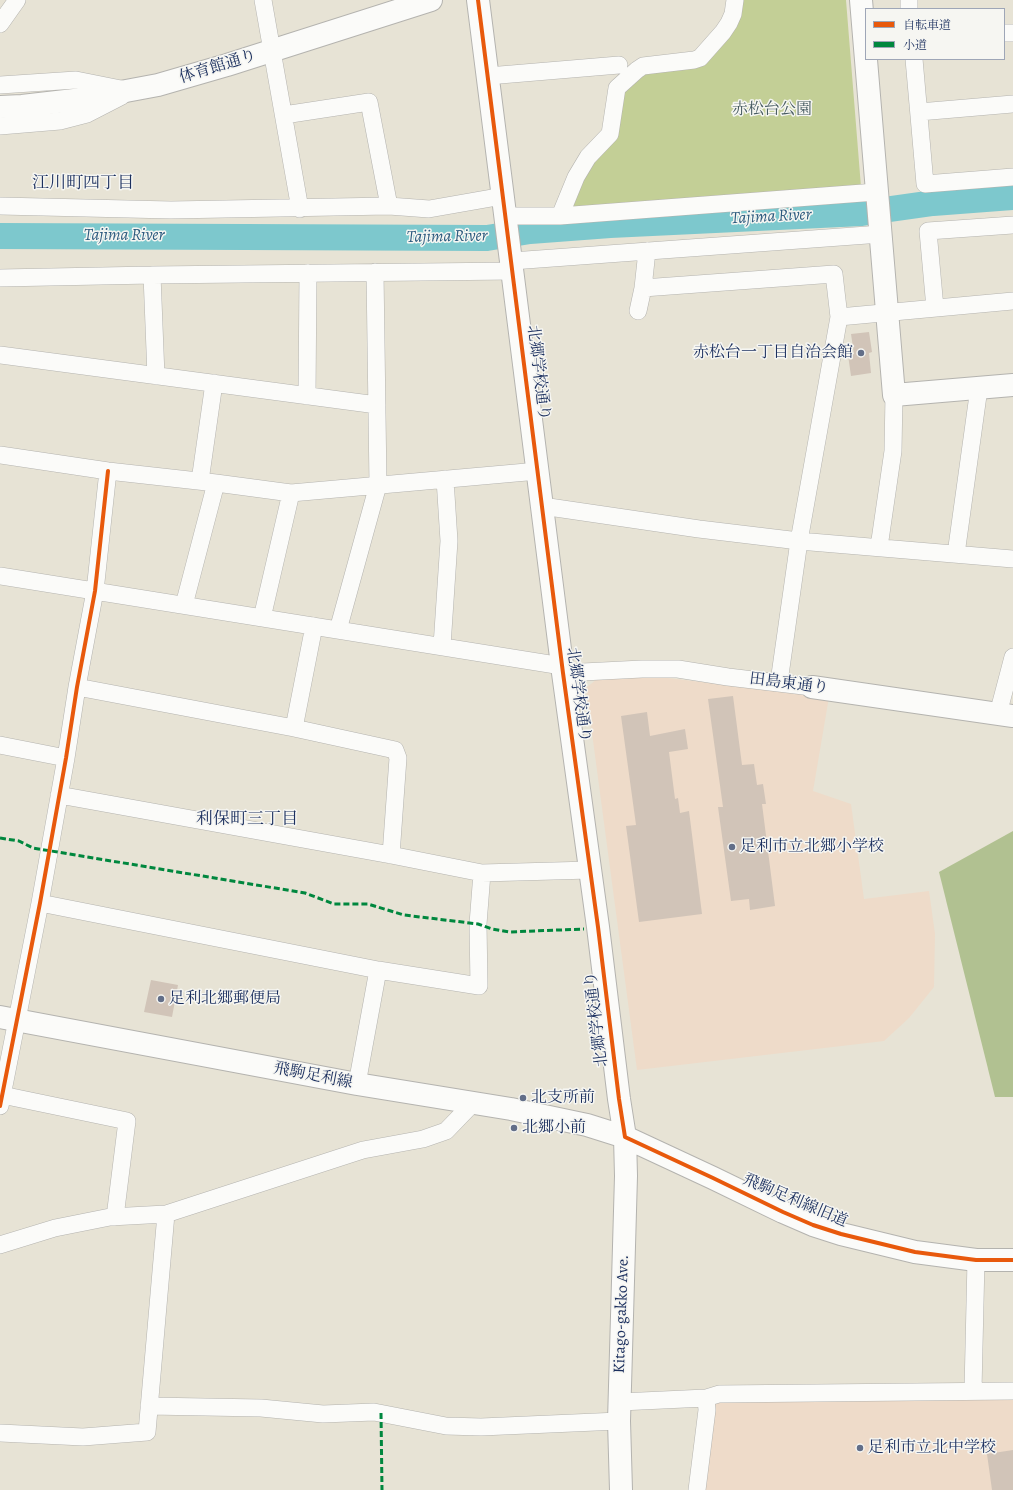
<!DOCTYPE html>
<meta charset="utf-8">
<style>
body{margin:0}
#map{position:relative;width:1013px;height:1490px;overflow:hidden;background:#e7e3d5;font-family:Alegreya,"Noto Serif JP",serif}
canvas{display:block}
.legend{position:absolute;left:865px;top:8px;width:140px;height:52px;box-sizing:border-box;background:#f6f6f2;border:1px solid #9ea6b7;margin:0;padding:5px 7px;list-style:none;font-size:12px;color:#1b2f5e}
.legend li{display:flex;align-items:center;gap:8px;height:20px}
.legend b{width:20px;border:1px solid #9ea6b7}
</style>
<div id="map">
<canvas width="1013" height="1490"></canvas>
<ul class="legend">
<li><b style="height:5px;background:#e8590c"></b>自転車道</li>
<li><b style="height:5px;background:#00873e"></b>小道</li>
</ul>
</div>
<script>
const ctx = document.querySelector('canvas').getContext('2d');
ctx.lineJoin = 'round';
function fill(path, color) {
  ctx.fillStyle = color;
  ctx.fill(path, 'evenodd');
}
function poly(rows) {
  const path = new Path2D();
  for (const r of rows) {
    path.moveTo(r[0], r[1]);
    for (let i = 2; i < r.length; i += 2) path.lineTo(r[i], r[i + 1]);
  }
  return path;
}
function strokePath(path, color, width, dash) {
  ctx.strokeStyle = color;
  ctx.lineWidth = width;
  ctx.lineCap = dash ? 'butt' : 'round';
  ctx.setLineDash(dash || []);
  ctx.stroke(path);
}
function label(font, color, halo, rows, align = 'center') {
  ctx.font = font + ' Alegreya,"Noto Serif JP",serif';
  ctx.lineWidth = 3;
  ctx.setLineDash([]);
  ctx.textBaseline = 'middle';
  ctx.strokeStyle = halo;
  ctx.fillStyle = color;
  for (const [text, x, y, turn = 0] of rows) {
    ctx.save();
    ctx.translate(x, y);
    ctx.rotate((+turn || 0) * Math.PI / 180);
    ctx.textAlign = isNaN(turn) ? turn : align;
    if (halo) ctx.strokeText(text, 0, 0);
    ctx.fillText(text, 0, 0);
    ctx.restore();
  }
}
const built = poly([
 [659,677,829,697,813,791,851,804,864,899,929,891,935,934,934,987,909,1018,884,1041,637,1070,586,688,597,679],
 [1013,1397,1013,1490,702,1490,712,1406,718,1399]
]);
const green = poly([
 [741,0,846,0,861,187,569,210,621,89,641,72,702,64]
]);
const forest = poly([
 [1013,831,1013,1097,995,1097,939,872]
]);
const river = poly([
 [0,236,487,238,530,231,610,225,862,213,933,203,1013,197]
]);
const building = poly([
 [869,332,872,352,869,353,871,373,851,376,848,355,854,354,851,334],
 [733,696,742,765,754,764,757,785,763,784,766,804,762,804,775,906,750,910,749,899,731,901,718,807,723,807,708,699],
 [647,712,650,736,685,729,688,749,669,752,675,799,678,798,680,813,689,811,702,914,639,922,626,826,636,825,621,716],
 [151,980,178,985,172,1017,144,1012],
 [1013,1450,1013,1490,992,1490,987,1454]
]);
const street = poly([
 [263,0,300,209],
 [909,0,909,9],
 [0,24,17,0],
 [1004,33,1013,33],
 [914,59,925,184,1013,177],
 [488,76,619,65],
 [0,85,76,80,121,89],
 [919,112,1013,104],
 [284,115,369,102,389,206],
 [0,126,60,121,87,114,122,96],
 [0,206,171,210,389,206,429,209,503,196],
 [506,216,560,216,876,192],
 [560,216,576,177,588,157,610,134,617,88,637,70,643,66,694,60,700,58,723,32,729,23,733,14,735,0],
 [512,261,881,234],
 [152,275,156,376],
 [0,278,152,275,513,271],
 [643,288,834,274,839,317,799,541,779,682],
 [935,308,928,231,1013,225],
 [638,311,643,288,647,251],
 [839,317,1013,301],
 [0,355,377,405],
 [307,396,308,273],
 [0,455,108,471,216,483,291,493,538,471],
 [200,481,214,383],
 [542,506,699,529,799,541,1013,559],
 [879,547,893,451,894,395],
 [956,554,979,388],
 [0,576,562,666],
 [184,605,216,483],
 [262,618,291,493],
 [338,630,378,485,375,272],
 [442,646,449,541,445,479],
 [563,673,642,669,678,669,728,677,812,687],
 [77,687,294,728,395,750,398,758,391,855],
 [998,714,1013,657],
 [294,728,314,626],
 [0,745,66,758],
 [59,795,391,855,482,873,590,870],
 [40,903,378,970,479,986,478,924,482,873],
 [357,1084,378,970],
 [2,1095,127,1121,115,1217],
 [0,1106,40,903,66,758,77,687,95,591,108,471],
 [0,1245,55,1228,110,1217,166,1214,363,1150,423,1139,446,1131,473,1103],
 [973,1390,976,1260],
 [620,1402,706,1398,719,1394,1013,1391],
 [149,1406,261,1408,323,1414,374,1412,446,1426,481,1427,619,1421],
 [0,1433,83,1437,147,1432,166,1214],
 [697,1490,707,1410,706,1398]
]);
const secondary = poly([
 [478,0,563,673,598,927,619,1099,625,1137,626,1176,619,1421,621,1490],
 [861,0,894,395,1013,385],
 [0,107,22,106,83,99,158,85,227,65,431,0],
 [812,687,1013,716],
 [0,1017,357,1084,511,1109,587,1125,625,1137,713,1178,783,1212,813,1225,841,1234,915,1252,976,1260,1013,1260]
]);
const quiet = poly([
 [0,838,19,841,33,848,305,893,334,904,368,904,404,915,478,924,492,929,509,932,584,929],
 [381,1413,382,1490]
]);
const cycleway = poly([
 [478,0,563,673,598,927,619,1099,625,1137,713,1178,783,1212,813,1225,841,1234,915,1252,976,1260,1013,1260],
 [0,1106,40,903,66,758,77,687,95,591,108,471]
]);
const markers = [
 [861,353,4,"#626e88"],
 [732,847,4,"#626e88"],
 [161,999,4,"#626e88"],
 [523,1098,4,"#626e88"],
 [514,1128,4,"#626e88"],
 [860,1448,4,"#626e88"]
];
const streetNames = [
 ["体育館通り",218,67,-17],
 ["北郷学校通り",538,373,83],
 ["田島東通り",789,684,7],
 ["北郷学校通り",578,695,82],
 ["北郷学校通り",597,1019,-97],
 ["飛駒足利線",313,1076,11],
 ["飛駒足利線旧道",795,1201,23],
 ["Kitago-gakko Ave.",622,1314,-88]
];
const parkNames = [
 ["赤松台公園",772,110]
];
const poiNames = [
 ["赤松台一丁目自治会館",853,353,"right"],
 ["足利市立北郷小学校",740,847],
 ["足利北郷郵便局",169,999],
 ["北支所前",531,1098],
 ["北郷小前",522,1128],
 ["足利市立北中学校",868,1448]
];
const neighbourhoodNames = [
 ["江川町四丁目",83,184],
 ["利保町三丁目",247,820]
];
const waterNames = [
 ["Tajima River",771,217,-3],
 ["Tajima River",124,236],
 ["Tajima River",447,237,-1]
];
fill(built, '#eedbc9');
fill(green, '#c3cf96');
fill(forest, '#b1c191');
strokePath(river, '#7dc8cd', 26);
fill(building, '#d1c4b8');
strokePath(street, '#b4b3af', 18);
strokePath(secondary, '#b4b3af', 24);
strokePath(street, '#fbfbf9', 17);
strokePath(secondary, '#fbfbf9', 22);
strokePath(quiet, '#00873e', 3, [6, 3]);
strokePath(cycleway, '#e8590c', 4);
for (const [x, y, r, color] of markers) {
  const dot = new Path2D();
  dot.arc(x, y, r, 0, 2 * Math.PI);
  ctx.fillStyle = color;
  ctx.fill(dot);
  strokePath(dot, '#f6f6f2', 1.5);
}
label('16px', '#1b2f5e', '#f6f6f2', streetNames);
label('16px', '#455a60', '#f6f6f2', parkNames);
label('16px', '#1b2f5e', '#f6f6f2', poiNames, 'left');
label('17px', '#1b2f5e', '#f6f6f2', neighbourhoodNames);
label('italic 17px', '#2b5a7e', '#f6f6f2', waterNames);
</script>
